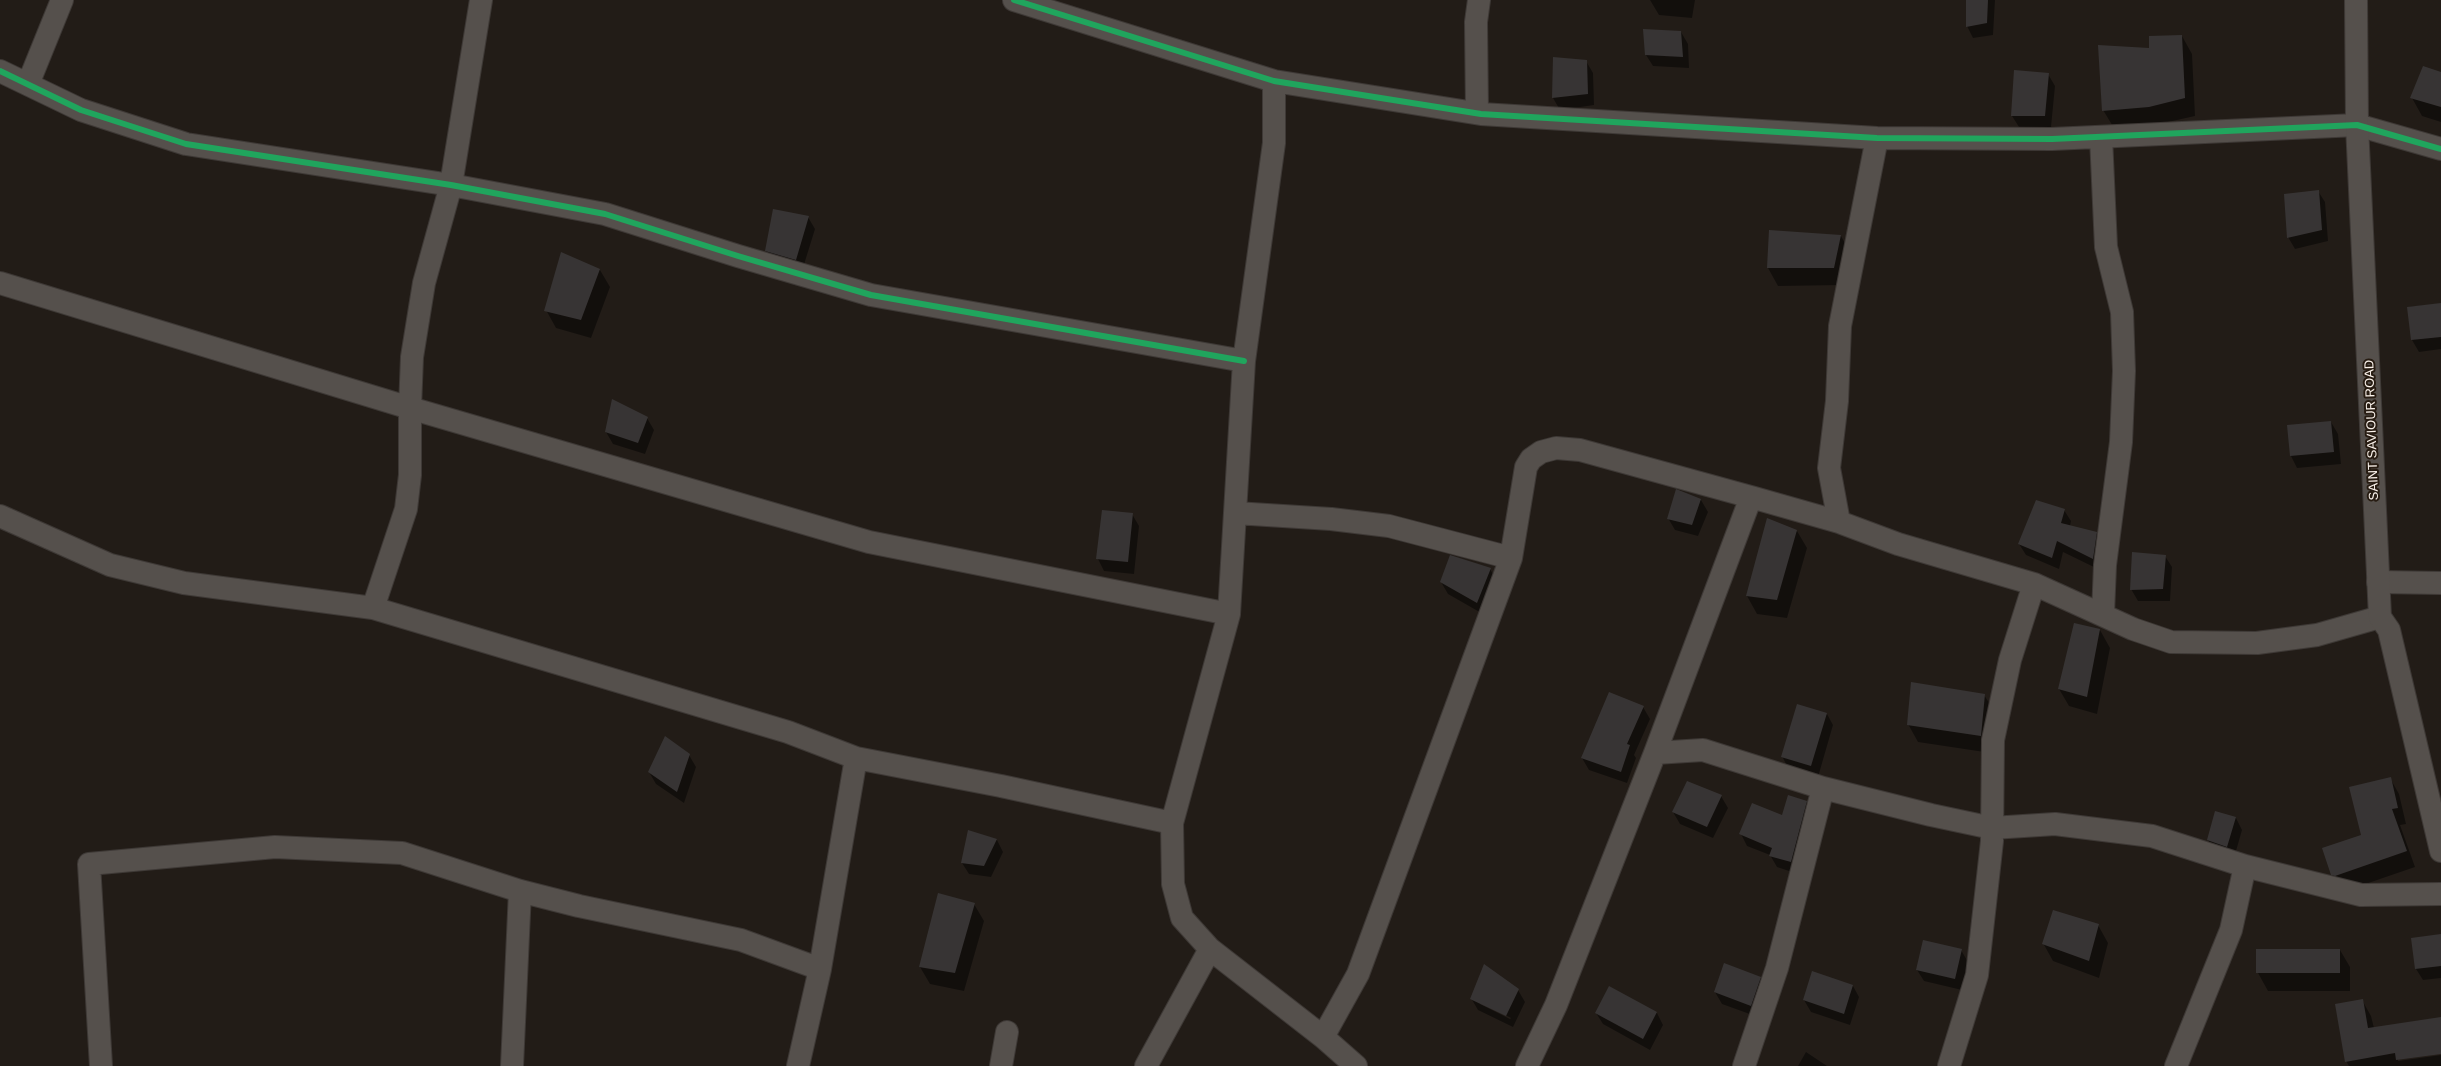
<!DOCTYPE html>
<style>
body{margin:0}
canvas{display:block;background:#221c17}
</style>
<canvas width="2441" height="1066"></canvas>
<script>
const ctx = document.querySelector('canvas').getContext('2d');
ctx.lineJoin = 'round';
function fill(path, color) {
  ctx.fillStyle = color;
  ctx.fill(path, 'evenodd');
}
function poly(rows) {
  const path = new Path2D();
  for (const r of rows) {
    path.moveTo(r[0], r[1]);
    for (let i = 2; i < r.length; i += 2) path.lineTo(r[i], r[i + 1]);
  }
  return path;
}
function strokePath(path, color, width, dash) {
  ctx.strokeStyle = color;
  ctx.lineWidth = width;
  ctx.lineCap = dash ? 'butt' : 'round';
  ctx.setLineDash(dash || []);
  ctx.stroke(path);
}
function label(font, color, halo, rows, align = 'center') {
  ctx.font = font + ' Arial,sans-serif';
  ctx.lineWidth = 4;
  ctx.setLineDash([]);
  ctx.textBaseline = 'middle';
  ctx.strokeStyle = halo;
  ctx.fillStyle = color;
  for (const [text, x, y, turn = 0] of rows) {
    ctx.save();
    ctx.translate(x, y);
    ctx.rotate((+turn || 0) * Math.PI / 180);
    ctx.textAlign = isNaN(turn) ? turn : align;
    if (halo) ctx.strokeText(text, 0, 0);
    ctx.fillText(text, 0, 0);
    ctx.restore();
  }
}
const shadow = poly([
 [1650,0,1695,0,1692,18,1659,15],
 [1967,0,1995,0,1993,35,1973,38,1967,26],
 [1681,32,1688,44,1689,68,1653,66,1646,55],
 [2182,36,2192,54,2195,116,2159,124,2114,128,2103,110,2150,49],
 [1554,58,1586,61,1593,73,1594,105,1560,110,1553,98],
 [2441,73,2441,122,2422,116,2412,98],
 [2048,74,2055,86,2051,127,2019,127,2012,116],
 [2318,191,2325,202,2328,241,2295,249,2288,237],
 [808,217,815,229,802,271,773,263,766,251],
 [1770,232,1841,236,1851,254,1844,285,1778,286,1768,268],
 [562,254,600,270,610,287,591,338,556,328,546,310],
 [2441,304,2441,349,2419,352,2412,340,2408,307],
 [647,418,654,430,645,454,613,444,606,432],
 [2331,422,2338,434,2341,464,2297,468,2291,456,2288,426],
 [1676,491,1701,500,1708,512,1698,536,1675,530,1668,518],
 [2064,510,2071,521,2070,526,2096,533,2103,545,2100,570,2063,552,2059,569,2026,555,2019,544],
 [1132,514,1139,526,1134,574,1104,571,1098,559],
 [1797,531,1807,548,1787,618,1757,614,1747,596],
 [2165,556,2172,567,2170,601,2138,601,2131,589],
 [1490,569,1497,581,1483,614,1448,594,1441,582],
 [2100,630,2110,648,2097,714,2069,706,2059,689],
 [1984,695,1995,712,1991,753,1918,742,1908,724],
 [1643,707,1650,719,1634,755,1636,758,1627,783,1589,770,1582,758],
 [1827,714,1833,725,1818,777,1788,768,1782,756],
 [689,755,696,767,684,803,656,784,649,772],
 [2390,778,2399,794,2406,824,2400,825,2415,867,2345,891,2341,890,2332,874,2362,835],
 [1688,782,1721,796,1728,808,1713,838,1680,824,1673,812],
 [1806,802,1813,814,1798,874,1777,867,1770,855,1747,846,1741,834,1782,816],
 [2216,812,2236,818,2242,830,2234,858,2214,852,2208,840],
 [969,832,997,840,1003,852,991,877,969,874,962,863],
 [974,904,984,921,964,991,930,984,920,967],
 [2098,925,2108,943,2099,978,2053,961,2043,943],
 [2441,935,2441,978,2423,980,2416,969],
 [1961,950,1968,962,1962,990,1924,981,1917,970],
 [2340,950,2350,967,2350,991,2268,991,2258,973],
 [1760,978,1767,989,1758,1017,1722,1004,1715,992],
 [1853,986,1859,997,1850,1025,1811,1012,1804,1000],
 [1609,987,1657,1013,1663,1025,1650,1050,1603,1024,1596,1013],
 [1518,990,1525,1002,1513,1027,1478,1010,1471,998],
 [1480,1002,1511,1018,1510,1019,1480,1004],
 [2362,1000,2371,1016,2374,1028,2441,1018,2441,1053,2398,1059,2398,1061,2441,1055,2441,1066,2349,1066,2346,1061],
 [1806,1052,1827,1066,1798,1066]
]);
const building = poly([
 [1966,0,1988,0,1987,23,1966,27],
 [1643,29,1681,31,1683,57,1645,55],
 [2182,35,2185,98,2149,107,2102,111,2098,45,2149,48,2149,36],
 [1553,57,1587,60,1588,94,1552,98],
 [2423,66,2441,72,2441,107,2410,98],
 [2014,70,2049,73,2045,116,2011,116],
 [2319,190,2322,230,2287,238,2284,194],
 [773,209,809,216,796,260,765,251],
 [1769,230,1841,235,1834,268,1767,268],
 [561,252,600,269,581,320,544,311],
 [2441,303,2441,337,2411,340,2407,307],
 [612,399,648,417,638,443,605,432],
 [2331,421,2334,452,2290,456,2287,425],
 [1676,489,1701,499,1692,525,1667,519],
 [2036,500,2065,509,2061,523,2097,532,2093,559,2057,541,2052,558,2018,544],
 [1102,510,1133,513,1128,562,1096,559],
 [1767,518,1797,530,1777,600,1746,596],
 [2132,552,2166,555,2163,589,2130,590],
 [1450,555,1491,568,1477,603,1440,582],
 [2074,623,2100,629,2087,697,2058,689],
 [1911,682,1985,694,1981,736,1907,725],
 [1609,692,1644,706,1627,744,1630,745,1621,772,1581,758],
 [1797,704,1827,713,1811,766,1781,757],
 [665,736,690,754,677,792,648,772],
 [2391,777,2398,808,2392,809,2407,851,2335,876,2331,875,2322,848,2361,835,2349,787],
 [1687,781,1722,795,1707,827,1672,812],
 [1788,795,1807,801,1791,862,1769,856,1772,848,1739,834,1752,803,1782,815],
 [2215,811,2236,817,2227,847,2207,840],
 [968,830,997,839,984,866,961,863],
 [938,893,975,903,955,973,919,967],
 [2053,910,2099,924,2089,961,2042,944],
 [2441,934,2441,966,2415,969,2411,938],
 [1923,940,1962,949,1955,979,1916,970],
 [2256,949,2340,949,2340,973,2256,973],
 [1724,963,1761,977,1751,1006,1714,992],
 [1484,964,1519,989,1506,1016,1470,999],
 [1812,971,1853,985,1844,1014,1803,1000],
 [1609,986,1657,1012,1643,1039,1595,1013],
 [2363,999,2368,1028,2441,1017,2441,1054,2396,1060,2395,1053,2345,1062,2335,1004]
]);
const minor = poly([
 [1014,0,1274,81,1481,114,1877,138,2052,139,2357,125,2441,149],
 [0,71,81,110,186,144,451,185,605,214,738,256,871,295,1244,361],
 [1274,81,1274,143,1244,361,1229,614,1172,823,1173,884,1182,918,1210,949,1323,1037,1356,1066],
 [28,84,62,0],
 [1477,113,1476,22,1479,0],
 [2101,137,2106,247,2122,312,2124,371,2121,442,2105,565,2103,614],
 [0,283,410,408,869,542,1229,614],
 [1235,513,1331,519,1389,526,1511,558],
 [0,516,110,565,184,583,373,608,788,732,856,758,1001,786,1172,823],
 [1839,522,1829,468,1837,401,1840,326,1877,138],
 [2378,582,2441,583],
 [373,608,406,509,410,475,410,408,412,357,424,283,451,185,481,0],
 [1655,753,1703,750,1823,788,1931,815,1992,828,2055,824,2152,836,2245,866],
 [1323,1037,1358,974,1511,558,1526,467,1531,459,1541,452,1556,448,1580,450,1751,497],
 [101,1066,89,864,275,847,402,853,520,891,579,906,741,940,820,969],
 [512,1066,520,891],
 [798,1066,820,969,856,758],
 [1001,1066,1007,1032],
 [1146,1066,1210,949],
 [1527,1066,1556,1005,1655,753,1751,497,1839,522,1898,544,2034,584,2133,629,2171,642,2257,643,2317,635,2380,617],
 [1744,1066,1777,968,1823,788],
 [1949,1066,1977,975,1992,841,1993,740,2010,660,2034,584],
 [2176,1066,2231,930,2245,866,2361,895,2441,894]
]);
const tertiary = poly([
 [2356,0,2357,125,2380,617,2389,630,2441,851]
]);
const cycleway = poly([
 [1014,0,1274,81,1481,114,1877,138,2052,139,2357,125,2441,149],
 [0,71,81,110,186,144,451,185,605,214,738,256,871,295,1244,361]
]);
const streetNames = [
 ["SAINT SAVIOUR ROAD",2372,430,-92]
];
fill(shadow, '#0007');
fill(building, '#373434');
strokePath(minor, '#3e3936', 24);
strokePath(tertiary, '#3e3936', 24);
strokePath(minor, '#55504c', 22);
strokePath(tertiary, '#55504c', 22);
strokePath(cycleway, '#20a55d', 6);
label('13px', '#faf2eb', '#271c12', streetNames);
</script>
